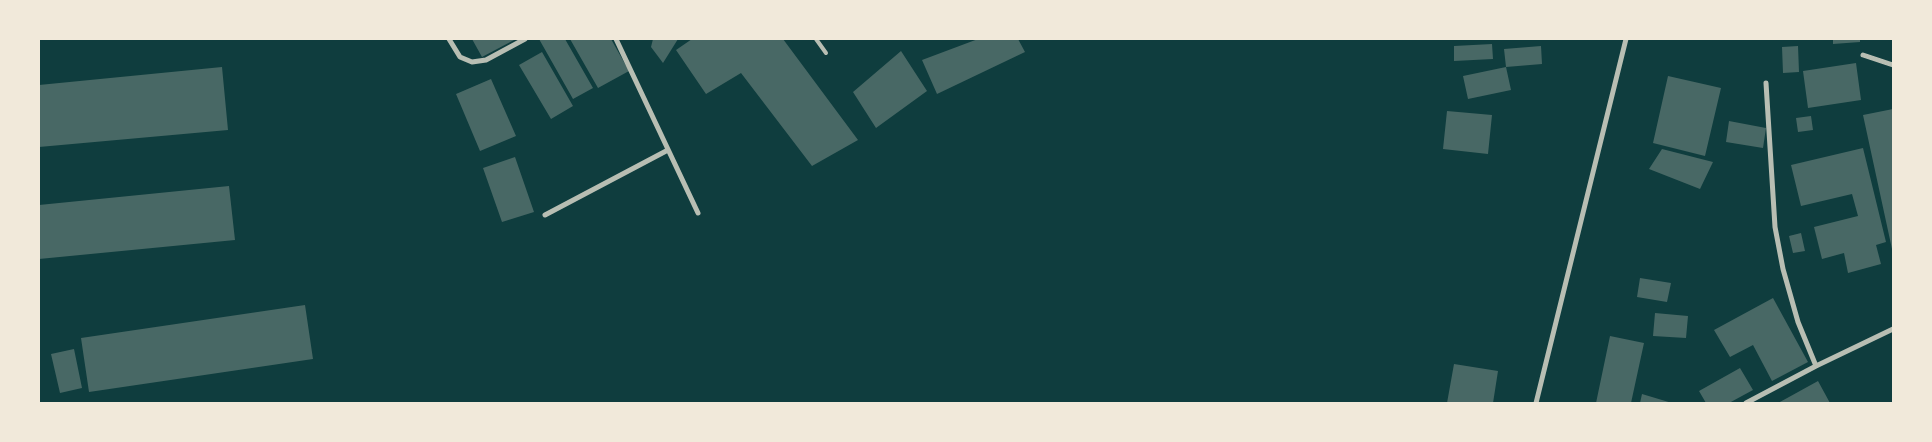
<!DOCTYPE html>
<style>
body{margin:0}
#map{position:relative;width:1932px;height:442px;overflow:hidden;background:#0f3d3e;font-family:"Golos Text",sans-serif}
canvas{display:block}
.frame{position:absolute;inset:0;border:40px solid #f1e9da;pointer-events:none}
</style>
<div id="map">
<canvas width="1932" height="442"></canvas>
<div class="frame"></div>
</div>
<script>
const ctx = document.querySelector('canvas').getContext('2d');
ctx.lineJoin = 'round';
function fill(path, color) {
  ctx.fillStyle = color;
  ctx.fill(path, 'evenodd');
}
function poly(rows) {
  const path = new Path2D();
  for (const r of rows) {
    path.moveTo(r[0], r[1]);
    for (let i = 2; i < r.length; i += 2) path.lineTo(r[i], r[i + 1]);
  }
  return path;
}
function strokePath(path, color, width, dash) {
  ctx.strokeStyle = color;
  ctx.lineWidth = width;
  ctx.lineCap = dash ? 'butt' : 'round';
  ctx.setLineDash(dash || []);
  ctx.stroke(path);
}
const building = poly([
 [472,39,516,39,482,57],
 [539,39,565,39,593,88,573,99],
 [570,39,611,39,629,71,598,88],
 [653,39,678,39,663,63,651,47],
 [692,39,783,39,858,140,812,166,741,73,706,94,676,50],
 [978,39,1018,39,1025,52,937,94,922,60],
 [1833,39,1860,39,1860,42,1833,44],
 [1492,44,1493,59,1454,61,1454,46],
 [1541,46,1542,64,1506,67,1504,49],
 [1798,46,1799,72,1783,73,1782,47],
 [901,51,927,91,876,128,853,92],
 [542,52,573,106,551,119,519,65],
 [1856,63,1861,100,1808,108,1803,71],
 [222,67,228,130,39,147,39,85],
 [1506,67,1511,90,1468,99,1463,76],
 [1668,76,1721,88,1705,156,1653,143],
 [491,79,516,136,480,151,456,94],
 [1893,109,1893,249,1892,249,1863,115],
 [1447,111,1492,115,1488,154,1443,149],
 [1811,116,1813,130,1798,132,1796,118],
 [1729,121,1766,128,1763,148,1726,142],
 [1863,148,1886,242,1876,245,1881,264,1848,273,1844,253,1822,259,1814,227,1858,216,1852,194,1801,206,1791,165],
 [1662,149,1713,162,1700,189,1649,169],
 [515,157,534,212,502,222,483,168],
 [229,186,235,240,39,259,39,205],
 [1801,233,1805,251,1793,253,1789,236],
 [1640,278,1671,283,1667,302,1637,297],
 [1773,298,1808,362,1772,381,1753,345,1730,357,1714,330],
 [305,305,313,359,89,392,81,338],
 [1655,313,1688,316,1686,338,1653,336],
 [1610,336,1644,343,1631,403,1596,403],
 [74,349,82,388,60,393,51,354],
 [1454,364,1498,371,1493,403,1447,403],
 [1740,368,1753,390,1729,403,1706,403,1699,391],
 [1818,381,1830,403,1778,403,1789,397],
 [1642,394,1672,403,1640,403]
]);
const service = poly([
 [816,39,826,53]
]);
const minor = poly([
 [449,39,460,57,472,62,486,60,525,39],
 [616,39,698,213],
 [1863,55,1893,65],
 [1766,83,1775,227,1783,269,1798,322,1816,366],
 [545,215,668,150],
 [1536,403,1626,39],
 [1746,403,1816,366,1893,329]
]);
fill(building, '#486865');
strokePath(service, '#b8beb3', 4);
strokePath(minor, '#b8beb3', 5);
</script>
